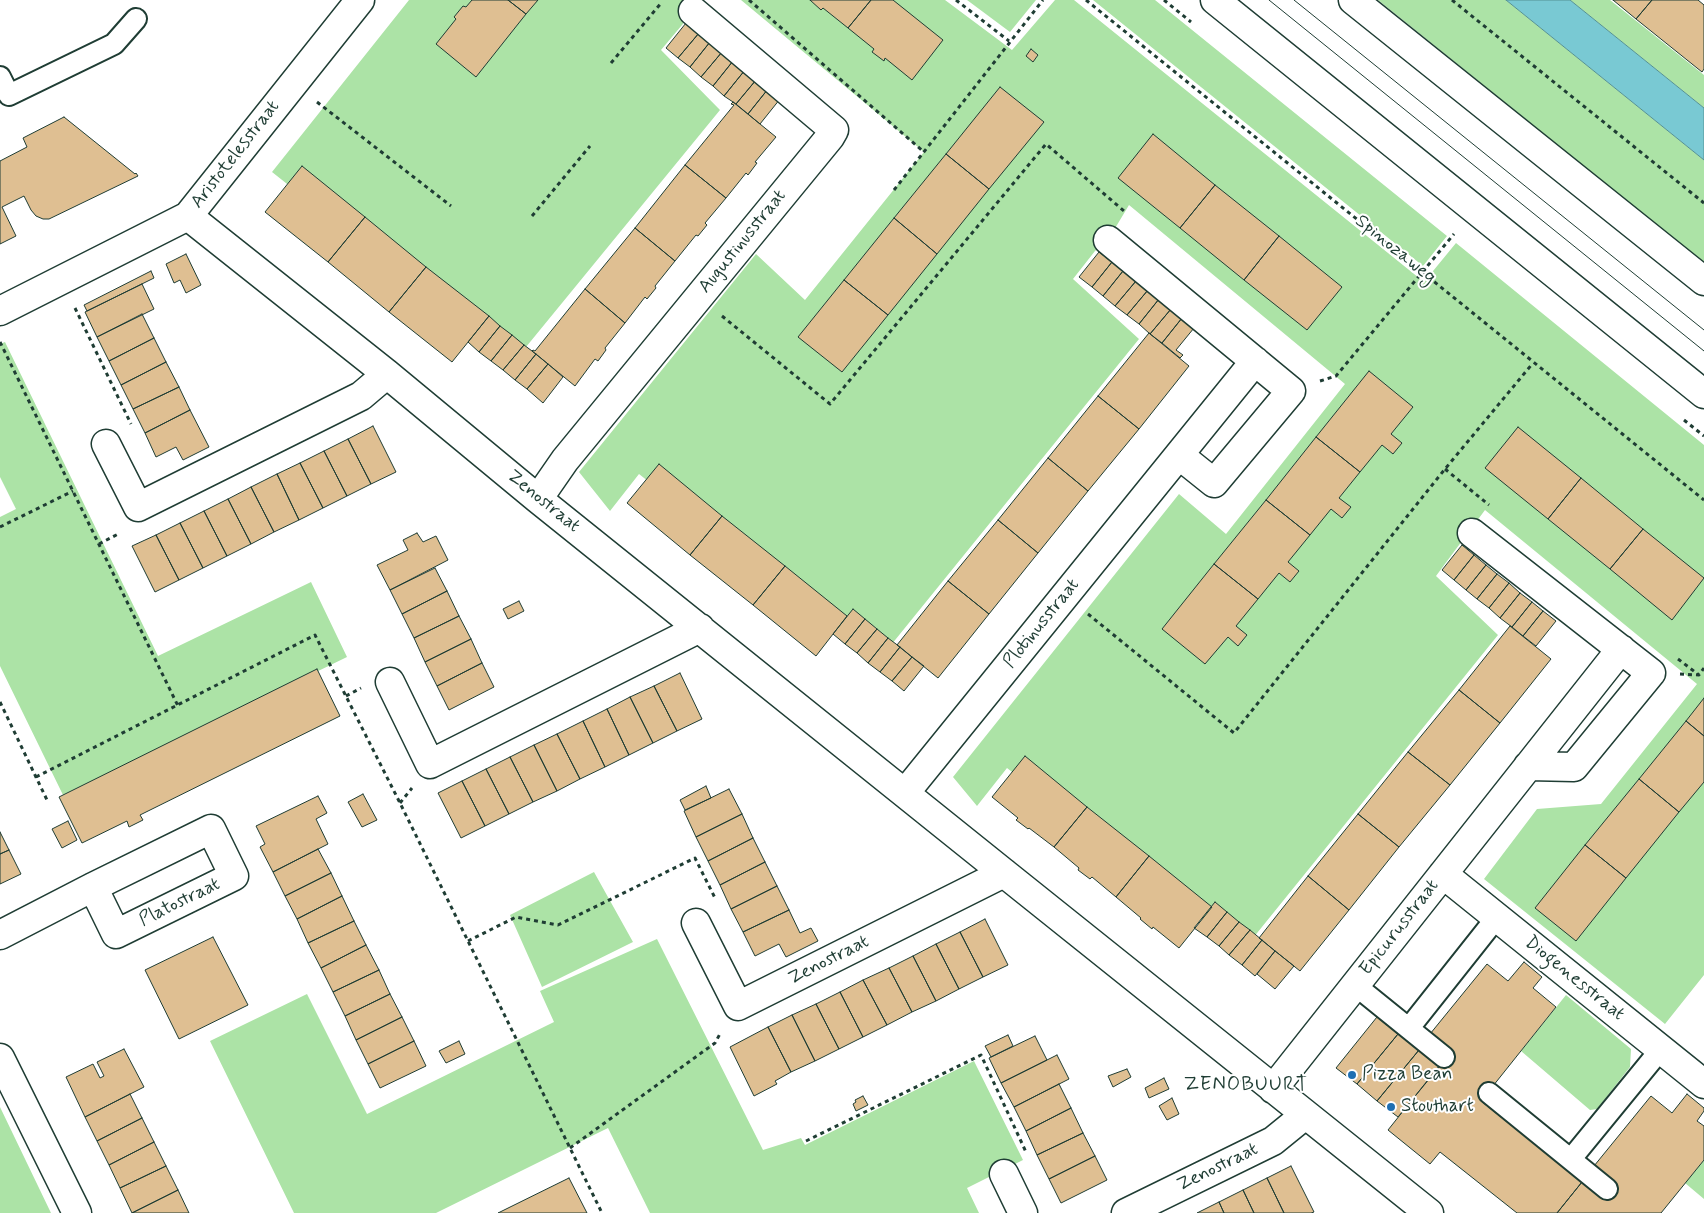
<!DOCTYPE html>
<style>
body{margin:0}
canvas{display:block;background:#fff}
</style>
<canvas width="1704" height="1213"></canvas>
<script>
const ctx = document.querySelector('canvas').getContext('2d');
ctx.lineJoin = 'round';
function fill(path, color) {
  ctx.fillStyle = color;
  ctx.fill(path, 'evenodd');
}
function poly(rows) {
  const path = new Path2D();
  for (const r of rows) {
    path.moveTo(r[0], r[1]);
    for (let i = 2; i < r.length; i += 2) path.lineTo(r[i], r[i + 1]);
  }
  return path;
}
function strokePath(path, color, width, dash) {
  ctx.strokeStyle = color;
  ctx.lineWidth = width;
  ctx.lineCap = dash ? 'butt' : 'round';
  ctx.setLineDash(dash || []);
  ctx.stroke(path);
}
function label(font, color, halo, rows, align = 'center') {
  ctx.font = font + ' Mynerve,sans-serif';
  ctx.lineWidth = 4;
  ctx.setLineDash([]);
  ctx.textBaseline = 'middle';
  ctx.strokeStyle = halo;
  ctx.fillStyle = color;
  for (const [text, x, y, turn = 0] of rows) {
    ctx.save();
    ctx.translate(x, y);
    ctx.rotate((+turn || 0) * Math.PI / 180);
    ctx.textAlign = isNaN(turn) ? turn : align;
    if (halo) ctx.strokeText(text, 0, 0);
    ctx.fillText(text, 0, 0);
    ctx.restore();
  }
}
const green = poly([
 [409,0,703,0,661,50,720,110,517,358,471,330,272,172],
 [741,0,945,0,1012,50,1055,0,1074,0,1424,282,1456,243,1704,445,1704,975,1665,1024,1484,879,1537,809,1601,804,1697,684,1485,510,1436,576,1498,635,1249,943,1198,919,1007,768,977,806,953,777,1179,494,1226,534,1345,384,1129,205,1108,240,1095,251,1073,279,1139,339,887,650,846,617,835,630,639,474,610,511,579,472,756,254,805,300,924,152],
 [967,0,1036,0,1010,32],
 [1093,0,1155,0,1447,236,1423,266],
 [1378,0,1506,0,1704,160,1704,263],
 [1570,0,1610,0,1704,75,1704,108],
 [5,342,158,656,311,582,347,657,63,795,0,666,0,517,16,509,0,477,0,344],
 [594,872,633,942,542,987,510,915],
 [657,939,763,1150,801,1138,805,1145,974,1061,1023,1160,967,1188,979,1213,650,1213,608,1128,436,1213,294,1213,210,1041,307,994,367,1114,554,1022,540,991],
 [1566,995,1631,1049,1630,1067,1597,1109,1590,1110,1521,1051],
 [0,1107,51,1213,0,1213],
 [1704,1160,1704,1199,1685,1183]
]);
const water = poly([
 [1506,0,1570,0,1704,108,1704,160,1506,0]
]);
const building = poly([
 [472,0,508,0,526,14,476,77,436,44,456,19,454,17,463,6,466,7,472,0],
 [508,0,538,0,526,14,508,0],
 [810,0,871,0,848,28,823,8,821,10,810,0],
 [871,0,893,0,943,40,912,80,885,58,884,61,872,52,874,49,848,28,871,0],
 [1613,0,1652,0,1636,19,1613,0],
 [1652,0,1698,0,1704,5,1704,69,1702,72,1636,19,1652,0],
 [686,23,699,33,678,58,666,48,686,23],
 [699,33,710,42,690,67,678,58,699,33],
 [710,42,722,52,701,77,690,67,710,42],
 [1031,49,1038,55,1033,62,1026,56,1031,49],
 [722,52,733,61,713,86,701,77,722,52],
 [733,61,745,70,724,96,713,86,733,61],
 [745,70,756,80,736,104,724,96,745,70],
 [756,80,768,89,748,114,736,104,756,80],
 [1000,87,1044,122,989,189,946,154,1000,87],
 [768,89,780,99,760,124,748,114,768,89],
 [733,102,776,137,755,162,757,163,748,175,746,173,726,198,685,165,734,105,731,104,733,102],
 [64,117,135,174,136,173,138,176,49,219,43,219,36,216,31,210,24,196,2,207,16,236,0,244,0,161,27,147,23,138,64,117],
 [1153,134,1215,185,1180,228,1118,178,1153,134],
 [946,154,989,189,937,254,894,218,946,154],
 [685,165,726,198,705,223,707,225,698,236,696,235,675,261,635,228,685,165],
 [302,166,365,217,328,262,265,212,302,166],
 [1215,185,1279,236,1244,280,1180,228,1215,185],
 [365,217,426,267,389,312,328,262,365,217],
 [894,218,937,254,888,315,844,280,894,218],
 [635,228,675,261,655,286,656,288,647,299,645,297,625,323,585,289,635,228],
 [1279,236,1342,287,1307,330,1244,280,1279,236],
 [1099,252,1112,262,1092,287,1079,277,1099,252],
 [186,254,201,285,186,293,180,280,174,283,166,264,186,254],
 [1112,262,1123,271,1103,296,1092,287,1112,262],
 [426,267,489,316,452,362,389,312,426,267],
 [151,271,154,278,87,311,84,305,151,271],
 [1123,271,1136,281,1115,306,1103,296,1123,271],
 [844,280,888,315,842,372,798,337,844,280],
 [1136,281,1148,290,1127,315,1115,306,1136,281],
 [142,284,154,309,97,337,85,312,142,284],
 [585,289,625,323,605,348,606,350,598,361,595,359,575,386,532,351,533,350,535,351,585,289],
 [1148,290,1159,299,1139,324,1127,315,1148,290],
 [1159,299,1171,309,1150,334,1139,324,1159,299],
 [1171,309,1182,318,1162,343,1150,334,1171,309],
 [142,314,154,338,109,361,97,337,142,314],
 [489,316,500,326,479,352,468,342,489,316],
 [1182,318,1194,328,1176,350,1183,355,1180,358,1162,343,1182,318],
 [500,326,512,335,491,361,479,352,500,326],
 [1149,333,1189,366,1139,429,1098,396,1149,333],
 [512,335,524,345,503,370,491,361,512,335],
 [154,338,166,362,121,385,109,361,154,338],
 [524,345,536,354,515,380,503,370,524,345],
 [536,354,548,364,527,389,515,380,536,354],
 [166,362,179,387,133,409,121,385,166,362],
 [548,364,563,377,543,403,527,389,548,364],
 [1369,371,1413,407,1391,434,1402,443,1393,454,1382,445,1360,472,1316,437,1369,371],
 [179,387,190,410,145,433,133,409,179,387],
 [1098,396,1139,429,1088,491,1048,458,1098,396],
 [190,410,209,447,183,460,176,447,156,457,145,433,190,410],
 [373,426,396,472,371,484,348,439,373,426],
 [1518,427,1581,478,1548,519,1485,468,1518,427],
 [1316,437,1360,472,1339,498,1351,507,1342,518,1331,509,1310,535,1266,500,1316,437],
 [348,439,371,484,347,496,324,451,348,439],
 [324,451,347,496,323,508,300,463,324,451],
 [1048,458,1088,491,1038,553,998,520,1048,458],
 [300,463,323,508,299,520,277,474,300,463],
 [659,464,722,516,690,555,627,503,659,464],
 [277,474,299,520,274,532,251,487,277,474],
 [1581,478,1643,529,1610,569,1548,519,1581,478],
 [251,487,274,532,251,544,228,499,251,487],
 [228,499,251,544,227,556,204,511,228,499],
 [1266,500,1310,535,1288,562,1299,571,1290,582,1279,573,1258,599,1214,564,1266,500],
 [204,511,227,556,203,568,180,523,204,511],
 [722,516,785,566,753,605,690,555,722,516],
 [998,520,1038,553,989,614,948,581,998,520],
 [180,523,203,568,179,580,156,535,180,523],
 [1643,529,1704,578,1672,620,1610,569,1643,529],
 [417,533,423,542,436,536,448,560,390,590,377,565,408,550,403,540,417,533],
 [156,535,179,580,155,592,132,546,156,535],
 [1462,545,1474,555,1454,580,1442,570,1462,545],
 [1474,555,1486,565,1466,590,1454,580,1474,555],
 [1214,564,1258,599,1236,626,1247,635,1238,646,1228,637,1205,664,1162,629,1214,564],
 [1486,565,1497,574,1477,599,1466,590,1486,565],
 [785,566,847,616,816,656,753,605,785,566],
 [435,568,447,591,402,614,390,590,435,568],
 [1497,574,1509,583,1489,608,1477,599,1497,574],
 [948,581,989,614,938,678,897,645,948,581],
 [1509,583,1520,593,1500,618,1489,608,1509,583],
 [447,591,459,616,414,638,402,614,447,591],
 [1520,593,1532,602,1512,627,1500,618,1520,593],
 [519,601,524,611,508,619,503,609,519,601],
 [1532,602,1543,611,1523,636,1512,627,1532,602],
 [853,609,865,619,845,644,833,634,853,609],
 [1543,611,1556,621,1536,646,1523,636,1543,611],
 [459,616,471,639,425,662,414,638,459,616],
 [865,619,877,629,857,653,845,644,865,619],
 [1510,626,1551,659,1500,723,1459,690,1510,626],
 [877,629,888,638,868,663,857,653,877,629],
 [888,638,900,647,880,672,868,663,888,638],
 [471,639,482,663,437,686,425,662,471,639],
 [900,647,912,657,892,681,880,672,900,647],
 [912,657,924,666,904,691,892,681,912,657],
 [482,663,494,687,449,710,437,686,482,663],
 [317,669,340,716,140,815,143,820,129,827,127,821,82,843,59,797,317,669],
 [680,673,702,719,677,731,654,686,680,673],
 [654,686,677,731,653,743,630,697,654,686],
 [1459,690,1500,723,1450,785,1408,752,1459,690],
 [630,697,653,743,629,755,607,709,630,697],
 [1704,698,1704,736,1686,721,1704,698],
 [607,709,629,755,605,767,583,721,607,709],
 [583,721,605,767,580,779,557,734,583,721],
 [1686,721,1704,736,1704,782,1679,812,1639,779,1686,721],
 [557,734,580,779,557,791,534,745,557,734],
 [534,745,557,791,533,802,510,757,534,745],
 [1408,752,1450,785,1399,847,1358,814,1408,752],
 [1025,756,1087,807,1054,847,1029,828,1028,829,1016,820,1018,818,992,797,1025,756],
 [510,757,533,802,509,814,486,769,510,757],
 [486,769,509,814,485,826,462,781,486,769],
 [1639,779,1679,812,1626,878,1585,845,1639,779],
 [462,781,485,826,461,838,438,793,462,781],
 [706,786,711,798,685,810,680,800,706,786],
 [729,789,742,814,696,837,684,811,729,789],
 [363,794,377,820,362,827,348,802,363,794],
 [318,796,327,813,316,819,328,844,273,872,260,847,265,844,256,826,318,796],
 [1087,807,1149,856,1116,897,1092,877,1090,879,1078,870,1079,868,1054,847,1087,807],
 [742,814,753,838,708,861,696,837,742,814],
 [1358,814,1399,847,1349,910,1308,876,1358,814],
 [68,821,77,840,62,848,52,829,68,821],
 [0,832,9,850,0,854,0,832],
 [753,838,765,862,720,885,708,861,753,838],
 [1585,845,1626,878,1576,941,1535,908,1585,845],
 [318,849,331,873,285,896,273,872,318,849],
 [9,850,21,874,0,884,0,854,9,850],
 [1149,856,1212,907,1179,948,1153,927,1152,929,1140,919,1141,918,1116,897,1149,856],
 [765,862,777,886,731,909,720,885,765,862],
 [331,873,342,896,297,919,285,896,331,873],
 [1308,876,1349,910,1300,971,1259,938,1308,876],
 [777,886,789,910,743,932,731,909,777,886],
 [342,896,354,921,308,943,297,919,342,896],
 [1215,902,1227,912,1207,937,1194,928,1215,902],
 [789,910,800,933,811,928,818,941,786,957,779,944,755,956,743,932,789,910],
 [1227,912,1239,922,1219,946,1207,937,1227,912],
 [985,919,1008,965,983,977,960,932,985,919],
 [354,921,366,945,321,968,308,943,354,921],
 [1239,922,1250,930,1229,955,1219,946,1239,922],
 [1250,930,1262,940,1242,965,1229,955,1250,930],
 [960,932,983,977,959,989,936,944,960,932],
 [213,937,248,1005,179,1039,145,970,213,937],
 [1262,940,1275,951,1255,976,1242,965,1262,940],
 [936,944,959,989,936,1001,913,956,936,944],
 [366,945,379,970,333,992,321,968,366,945],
 [1275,951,1294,966,1275,989,1257,974,1275,951],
 [913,956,936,1001,912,1012,889,968,913,956],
 [1524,962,1542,977,1533,988,1556,1007,1481,1101,1582,1182,1557,1213,1517,1213,1440,1152,1430,1164,1388,1130,1451,1051,1430,1034,1487,964,1508,981,1524,962],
 [889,968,912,1012,887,1025,863,980,889,968],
 [379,970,390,994,345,1016,333,992,379,970],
 [863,980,887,1025,863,1037,840,992,863,980],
 [840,992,863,1037,839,1049,816,1004,840,992],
 [390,994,402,1017,356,1040,345,1016,390,994],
 [816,1004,839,1049,815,1061,792,1015,816,1004],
 [792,1015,815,1061,791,1072,768,1027,792,1015],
 [402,1017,414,1041,368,1064,356,1040,402,1017],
 [1377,1017,1398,1034,1357,1084,1336,1068,1377,1017],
 [768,1027,791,1072,775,1081,777,1084,754,1096,730,1047,768,1027],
 [1398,1034,1419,1050,1377,1101,1357,1084,1398,1034],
 [1008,1035,1013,1046,991,1057,985,1046,1008,1035],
 [1035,1036,1047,1060,1001,1083,989,1058,1035,1036],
 [414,1041,426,1066,380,1088,368,1064,414,1041],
 [459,1041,465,1054,446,1063,439,1051,459,1041],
 [124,1049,144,1087,85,1117,66,1077,93,1064,100,1078,104,1076,97,1062,124,1049],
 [1419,1050,1439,1067,1398,1117,1377,1101,1419,1050],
 [1057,1055,1069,1079,1014,1107,1001,1083,1057,1055],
 [1127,1069,1131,1077,1113,1087,1108,1076,1127,1069],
 [1164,1078,1169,1089,1149,1098,1145,1088,1164,1078],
 [1059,1084,1071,1108,1026,1131,1014,1107,1059,1084],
 [130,1094,142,1118,97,1141,85,1117,130,1094],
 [1687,1094,1704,1108,1704,1111,1697,1121,1704,1126,1704,1160,1661,1213,1557,1213,1582,1182,1603,1199,1616,1183,1594,1166,1651,1096,1672,1113,1687,1094],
 [863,1096,868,1105,856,1111,853,1104,856,1102,855,1100,863,1096],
 [1172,1098,1179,1114,1167,1120,1159,1106,1172,1098],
 [1071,1108,1083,1133,1037,1155,1026,1131,1071,1108],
 [142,1118,154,1142,109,1165,97,1141,142,1118],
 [1083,1133,1095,1156,1049,1179,1037,1155,1083,1133],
 [154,1142,166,1166,120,1188,109,1165,154,1142],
 [1095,1156,1107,1180,1061,1203,1049,1179,1095,1156],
 [166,1166,178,1190,132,1213,120,1188,166,1166],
 [1291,1166,1314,1212,1311,1213,1284,1213,1267,1178,1291,1166],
 [569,1178,587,1213,498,1213,569,1178],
 [1267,1178,1284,1213,1254,1213,1243,1190,1267,1178],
 [178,1190,189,1213,132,1213,178,1190],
 [1243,1190,1254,1213,1224,1213,1219,1202,1243,1190],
 [1219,1202,1224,1213,1197,1213,1219,1202]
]);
const path = poly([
 [749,0,924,152],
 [956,0,1009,41],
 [1086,0,1704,500],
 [1164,0,1191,22],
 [1452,0,1704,203],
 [611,63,662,2],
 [317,102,451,206],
 [894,190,1043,0],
 [532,216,590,146],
 [75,308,131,424],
 [722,316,830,404,1046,144,1124,211,1123,213],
 [0,342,178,706],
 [1320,381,1336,376,1454,234],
 [1684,420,1704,436],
 [1445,469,1489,505],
 [0,527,73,491],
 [99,544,120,533],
 [1088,614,1234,733,1445,469,1533,363],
 [1678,659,1699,675],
 [1680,674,1699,675,1704,668],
 [346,696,361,688],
 [0,702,47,800],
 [36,777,315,635,400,803,602,1213],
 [400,803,412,788],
 [468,941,516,917,558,925,695,858,715,898],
 [806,1141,981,1055,1026,1152],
 [570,1148,715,1043,721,1032]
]);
const service = poly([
 [0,77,9,95,114,44,136,19],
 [1355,985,1444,1057],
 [1409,1028,1497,917],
 [1489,1093,1607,1189],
 [1571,1159,1661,1049]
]);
const minor = poly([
 [188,216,387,374,538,499,1004,873,1429,1213],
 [1108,240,1291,391,1214,483,1179,455],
 [0,311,188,216,360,0],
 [106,444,138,507,361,396,387,374],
 [538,499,565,460,830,137,834,130,693,11],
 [1472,533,1651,673,1574,767,1528,766],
 [390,682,430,764,700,628],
 [905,793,1255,361],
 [1443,874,1704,1084],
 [696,923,738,1006,1004,873],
 [0,935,93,887,211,829,234,876,116,934,93,887],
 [0,1058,77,1213],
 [1273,1089,1621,649],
 [1004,1174,1023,1213],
 [1126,1213,1273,1141,1305,1115]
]);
const secondary = poly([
 [1215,0,1704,394],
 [1353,0,1704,281]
]);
const tram = poly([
 [1269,0,1704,351],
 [1294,0,1704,330]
]);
const markers = [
 [1352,1075,5,"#1f6fb2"],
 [1391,1107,5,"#1f6fb2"]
];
const streetNames = [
 ["Aristotelesstraat",236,155,-52],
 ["Augustinusstraat",743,242,-51],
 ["Spinozaweg",1395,250,39],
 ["Zenostraat",543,502,39],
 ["Plotinusstraat",1042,624,-51],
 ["Platostraat",180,903,-26],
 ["Epicurusstraat",1400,928,-52],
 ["Zenostraat",829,961,-27],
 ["Diogenesstraat",1574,979,39],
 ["Zenostraat",1218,1168,-26]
];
const poiNames = [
 ["Pizza Bean",1362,1075],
 ["Stouthart",1401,1107]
];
const neighbourhoodNames = [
 ["ZENOBUURT",1246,1086]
];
fill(green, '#ace3a6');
fill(water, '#79c9d3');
strokePath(water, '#559193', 1);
fill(building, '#dfbf92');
strokePath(building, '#1f3d34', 1);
strokePath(service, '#1f3d34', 24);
strokePath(minor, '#1f3d34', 31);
strokePath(secondary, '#1f3d34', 31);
strokePath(path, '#1f3d34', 3, [4, 4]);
strokePath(service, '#fff', 20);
strokePath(minor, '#fff', 28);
strokePath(secondary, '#fff', 28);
strokePath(tram, '#1f3d34', 1);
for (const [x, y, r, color] of markers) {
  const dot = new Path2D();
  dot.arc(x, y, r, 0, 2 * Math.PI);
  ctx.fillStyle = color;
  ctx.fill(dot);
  strokePath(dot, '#fff', 2);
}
label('19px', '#1f3d34', '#fff', streetNames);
label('19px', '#1f3d34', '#fff', poiNames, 'left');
ctx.letterSpacing = '1px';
label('20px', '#1f3d34', '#fff', neighbourhoodNames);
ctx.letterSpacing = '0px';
</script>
